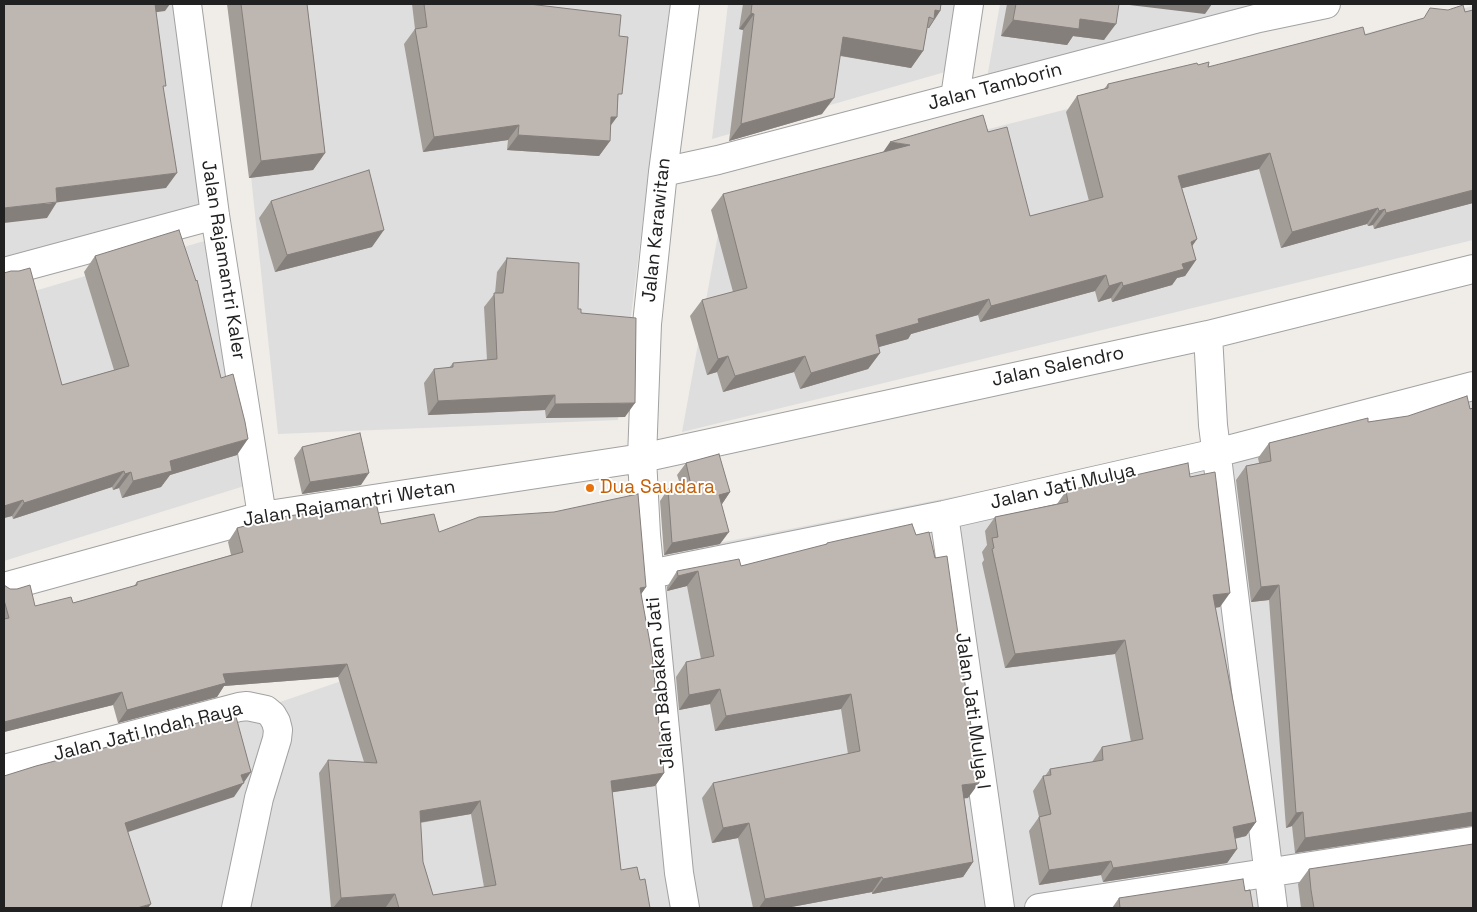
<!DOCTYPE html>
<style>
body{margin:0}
#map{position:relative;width:1477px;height:912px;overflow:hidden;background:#f0ede8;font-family:"Space Grotesk",sans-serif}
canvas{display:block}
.frame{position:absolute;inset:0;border:5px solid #212121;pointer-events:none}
</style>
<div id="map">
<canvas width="1477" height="912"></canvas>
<div class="frame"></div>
</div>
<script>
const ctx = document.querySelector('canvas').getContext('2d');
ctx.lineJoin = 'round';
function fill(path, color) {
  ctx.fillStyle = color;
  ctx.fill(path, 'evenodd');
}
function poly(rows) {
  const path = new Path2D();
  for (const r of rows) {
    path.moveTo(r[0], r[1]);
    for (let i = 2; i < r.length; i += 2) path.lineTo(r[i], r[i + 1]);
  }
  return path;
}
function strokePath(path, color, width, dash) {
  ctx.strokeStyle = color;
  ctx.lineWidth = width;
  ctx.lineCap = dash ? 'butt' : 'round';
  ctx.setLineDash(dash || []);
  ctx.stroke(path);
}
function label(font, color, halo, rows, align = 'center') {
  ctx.font = font + ' "Space Grotesk",sans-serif';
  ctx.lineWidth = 4;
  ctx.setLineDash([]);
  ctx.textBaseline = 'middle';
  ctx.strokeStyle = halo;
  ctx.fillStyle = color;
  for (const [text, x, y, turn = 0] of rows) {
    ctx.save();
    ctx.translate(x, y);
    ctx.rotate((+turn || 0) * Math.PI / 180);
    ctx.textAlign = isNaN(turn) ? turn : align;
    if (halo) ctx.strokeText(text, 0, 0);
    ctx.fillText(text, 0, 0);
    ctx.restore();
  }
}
const residential = poly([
 [4,4,187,4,215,215,4,276],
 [233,4,670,4,618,420,278,434],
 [728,4,957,4,945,72,712,139],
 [1000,4,1254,4,1253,9,987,78],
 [1473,6,1473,240,682,432,725,196],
 [211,239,254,483,4,561,4,300],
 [1473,377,1473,908,4,908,222,722,455,642,668,553,983,491,1336,411]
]);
const minor = poly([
 [187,4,215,215,262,516],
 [685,4,663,172,647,324,642,458,646,535,679,873,685,908],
 [955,97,969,4],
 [663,172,718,160,1259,18,1326,4],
 [4,272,215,215],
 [1208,335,1213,425,1273,908],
 [944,515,1000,908],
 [650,574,944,515,1216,453,1473,386],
 [4,587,262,516,642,458,1208,335,1473,269],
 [4,769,239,707,247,706,266,710,272,715,276,722,278,730,277,739,259,798,236,908],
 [1039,908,1473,841]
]);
const wall = poly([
 [227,4,307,4,325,153,313,170,249,178],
 [412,4,529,4,619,36,618,100,610,127,610,141,599,156,507,150,508,140,423,152,404,44,415,29],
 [743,4,941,4,940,11,929,28,927,28,923,51,911,68,840,56,822,114,729,141,743,30,739,29],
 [1007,4,1119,4,1104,40,1073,36,1067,45,1001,36],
 [1365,35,1473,203,1374,229,1373,225,1368,226,1367,224,1281,248,1259,169,1182,188,1197,239,1192,246,1196,260,1185,276,1177,278,1172,285,1112,302,1111,298,1098,302,1095,291,980,322,978,315,911,334,908,339,878,347,880,353,868,369,800,389,794,372,723,392,717,372,707,375,690,316,702,300,733,292,711,210,723,194,988,132,1030,216,1089,201,1066,112,1077,96,1104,89,1108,84,1198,65,1208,67],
 [271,201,372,247,275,272,259,218],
 [95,256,237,455,170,475,161,487,122,498,119,488,113,490,112,487,13,519,12,516,4,518,4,273,62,385,114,370,84,272],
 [507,258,578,309,581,313,625,417,546,418,545,410,428,415,424,383,434,369,449,368,453,363,487,360,484,307,495,293,497,272],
 [1473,408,1473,826,1471,826,1295,853,1292,826,1286,828,1269,600,1251,602,1236,480,1246,466,1259,463,1258,458,1269,443,1368,422],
 [302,447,361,485,302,494,294,458],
 [686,463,730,492,722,504,720,544,664,555,660,501,668,489,681,487,677,475],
 [1190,477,1220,607,1215,608,1256,822,1246,836,1235,839,1237,849,1227,863,1103,882,1101,875,1039,885,1029,831,1039,817,1033,791,1043,776,1045,776,1050,769,1092,762,1102,747,1131,742,1115,654,1005,668,982,563,984,560,982,552,987,545,985,531,995,517,1057,504,1066,491],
 [381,524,439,532,646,587,641,594,664,773,655,786,612,792,621,870,640,880,650,908,386,908,386,907,370,908,331,908,319,773,328,760,364,762,338,677,224,686,217,697,118,723,113,705,4,732,4,585,35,606,73,603,134,586,137,582,231,555,228,542,237,528],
 [471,814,484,887,433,895,423,862,420,823],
 [827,543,968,798,964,798,973,862,963,877,872,894,872,892,786,908,753,908,738,838,712,843,702,798,713,783,848,754,841,709,715,731,710,704,679,710,676,677,686,662,701,659,687,586,667,591,667,587,677,571,741,566,826,545],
 [1309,869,1473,908,1301,908,1298,884],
 [1245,891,1253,908,1112,908,1119,898]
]);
const shadedWall = poly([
 [150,4,170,4,165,11,143,14],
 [1121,4,1212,4,1205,14],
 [935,10,940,11,929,28,928,28,934,19],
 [751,13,754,14,743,30,739,29],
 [1080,19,1116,24,1104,40,1073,36,1067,45,1001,36,1013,20],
 [843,37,923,51,911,68,831,54],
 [834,98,822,114,729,141,741,124],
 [611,117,617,117,606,132],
 [519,125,508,140,423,152,434,137],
 [518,135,610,141,599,156,507,150],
 [890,142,910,145,879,158],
 [325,153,313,170,249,178,261,161],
 [1270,153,1259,169,1167,192,1178,176],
 [177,173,166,188,45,204,56,188],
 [1473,190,1473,203,1374,229,1386,213],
 [57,202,47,218,4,223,4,208],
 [1378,208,1367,224,1281,248,1292,232],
 [1385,209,1373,225,1368,226,1379,211],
 [384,230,372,247,275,272,287,255],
 [1197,239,1186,255,1191,242],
 [1196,260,1185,276,1177,278,1172,285,1112,302,1123,286,1182,264],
 [1106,275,1095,291,980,322,991,306],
 [1122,282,1111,298,1098,302,1109,286],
 [989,299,978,315,911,334,908,339,865,351,876,335,918,319],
 [880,353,868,369,800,389,811,373],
 [728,356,717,372,707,375,718,359],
 [805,356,794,372,723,392,735,376],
 [555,395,545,410,428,415,438,401],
 [635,403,625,417,546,418,555,404],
 [248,439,237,455,170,475,161,487,122,498,133,481,170,461],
 [124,471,112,487,13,519,24,503],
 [131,472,119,488,113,490,125,474],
 [369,473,361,485,302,494,310,482],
 [730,492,722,504,719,495],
 [23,500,12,516,4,518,4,506],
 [729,532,720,544,664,555,672,543],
 [698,571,687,586,667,591,678,576],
 [1279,585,1269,600,1251,602,1261,587],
 [646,587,637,600,640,588],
 [1230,593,1220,607,1203,609,1213,595],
 [1125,640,1115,654,1005,668,1015,654],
 [347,664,338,677,224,686,217,697,118,723,127,710,223,674],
 [720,689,710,704,679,710,689,695],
 [122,692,113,705,4,732,4,722],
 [851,694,841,709,715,731,726,716],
 [251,772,234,797,116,836,125,823,241,775],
 [664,773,655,786,601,794,611,781],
 [979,783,968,798,952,800,962,785],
 [480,801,471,814,410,824,420,811],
 [1303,812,1292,826,1286,828,1296,813],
 [1473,812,1473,826,1471,826,1295,853,1305,838],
 [1256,822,1246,836,1223,841,1233,827],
 [749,823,738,838,712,843,723,828],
 [1237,849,1227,863,1103,882,1113,868],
 [1111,861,1101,875,1039,885,1049,870],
 [973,862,963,877,872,894,883,879],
 [882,877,872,892,786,908,759,908,765,899],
 [395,894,386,907,370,908,333,908,341,898],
 [151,904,148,908,137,908]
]);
const building = poly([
 [4,4,155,4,166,86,163,86,177,173,56,188,57,202,4,208,4,4],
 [241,4,307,4,325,153,261,161,241,4],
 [424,4,529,4,621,15,619,36,628,37,622,94,618,94,617,117,611,117,610,141,518,135,519,125,434,137,415,29,427,27,424,4],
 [752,4,941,4,940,11,935,10,934,19,929,17,923,51,843,37,834,98,741,124,754,14,751,13,752,4],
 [1016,4,1119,4,1116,24,1080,19,1079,29,1013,20,1016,4],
 [1463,5,1465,12,1473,10,1473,190,1386,213,1385,209,1379,211,1378,208,1292,232,1270,153,1178,176,1197,239,1191,242,1196,260,1182,264,1184,269,1123,286,1122,282,1109,286,1106,275,991,306,989,299,918,319,919,323,876,335,880,353,811,373,805,356,735,376,728,356,718,359,702,300,747,288,723,194,910,145,890,142,983,115,988,132,1007,127,1030,216,1103,197,1077,96,1108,88,1108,84,1197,63,1198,65,1209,62,1208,67,1363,27,1365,35,1424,18,1430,8,1448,10,1463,5],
 [369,170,384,230,287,255,271,201,369,170],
 [179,230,196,281,197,280,221,378,233,374,245,422,248,439,170,461,172,471,133,481,131,472,125,474,124,471,24,503,23,500,4,506,4,273,11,271,19,271,30,268,62,385,129,366,95,256,179,230],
 [507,258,579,263,578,309,581,309,581,313,636,318,635,403,555,404,555,395,438,401,434,369,453,367,453,363,497,359,494,293,503,293,507,258],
 [1467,396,1470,409,1473,408,1473,812,1305,838,1303,812,1296,813,1279,585,1261,587,1246,466,1271,461,1269,443,1368,418,1368,422,1408,416,1467,396],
 [360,433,369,473,310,482,302,447,360,433],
 [719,454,730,492,719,495,729,532,672,543,668,489,691,485,686,463,719,454],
 [1188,463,1190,477,1215,472,1230,593,1213,595,1256,822,1233,827,1237,849,1113,868,1111,861,1049,870,1039,817,1051,814,1043,776,1051,775,1050,769,1103,760,1102,747,1143,739,1125,640,1015,654,992,549,994,548,992,538,998,537,995,517,1068,502,1066,491,1188,463],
 [638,494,646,587,640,588,652,654,664,773,611,781,621,870,637,867,640,880,645,879,650,908,399,908,395,894,341,898,328,760,377,763,347,664,223,674,226,683,127,710,122,692,4,722,4,619,9,618,4,600,4,585,10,589,17,589,30,585,35,606,71,597,73,603,137,585,137,582,243,552,237,528,275,518,376,503,381,524,434,514,439,532,479,517,554,512,638,494],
 [480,801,496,885,433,895,423,862,420,811,480,801],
 [912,524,916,535,929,532,935,558,947,556,979,783,962,785,973,862,883,879,882,877,765,899,749,823,723,828,713,783,860,751,851,694,726,716,720,689,689,695,686,662,714,656,698,571,678,576,677,571,739,559,741,566,827,544,827,543,912,524],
 [235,713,251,772,241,775,244,783,125,823,151,904,137,908,4,908,4,776,36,766,235,713],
 [1473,844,1473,908,1314,908,1311,890,1309,869,1473,844],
 [1243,879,1245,891,1250,890,1253,908,1120,908,1119,898,1243,879]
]);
const markers = [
 [590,488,5,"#e8710a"]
];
const streetNames = [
 ["Jalan Tamborin",995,87,-15],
 ["Jalan Karawitan",657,230,-84],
 ["Jalan Rajamantri Kaler",223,260,81],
 ["Jalan Salendro",1058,367,-12],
 ["Jalan Jati Mulya",1063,487,-13],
 ["Jalan Rajamantri Wetan",349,504,-9],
 ["Jalan Babakan Jati",661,683,-95],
 ["Jalan Jati Mulya I",972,711,82],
 ["Jalan Jati Indah Raya",148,732,-14]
];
const foodNames = [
 ["Dua Saudara",600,488]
];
fill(residential, '#dfdede');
strokePath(minor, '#a2a2a2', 30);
strokePath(minor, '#fff', 28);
fill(wall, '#a39d98');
fill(shadedWall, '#857f7c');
fill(building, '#beb6b1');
strokePath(building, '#857f7c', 1);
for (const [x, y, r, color] of markers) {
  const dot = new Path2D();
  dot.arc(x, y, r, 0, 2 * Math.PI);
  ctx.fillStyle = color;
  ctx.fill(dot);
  strokePath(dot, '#fff', 2);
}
label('19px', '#212121', '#fff', streetNames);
label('19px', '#c56008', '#fff', foodNames, 'left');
</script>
